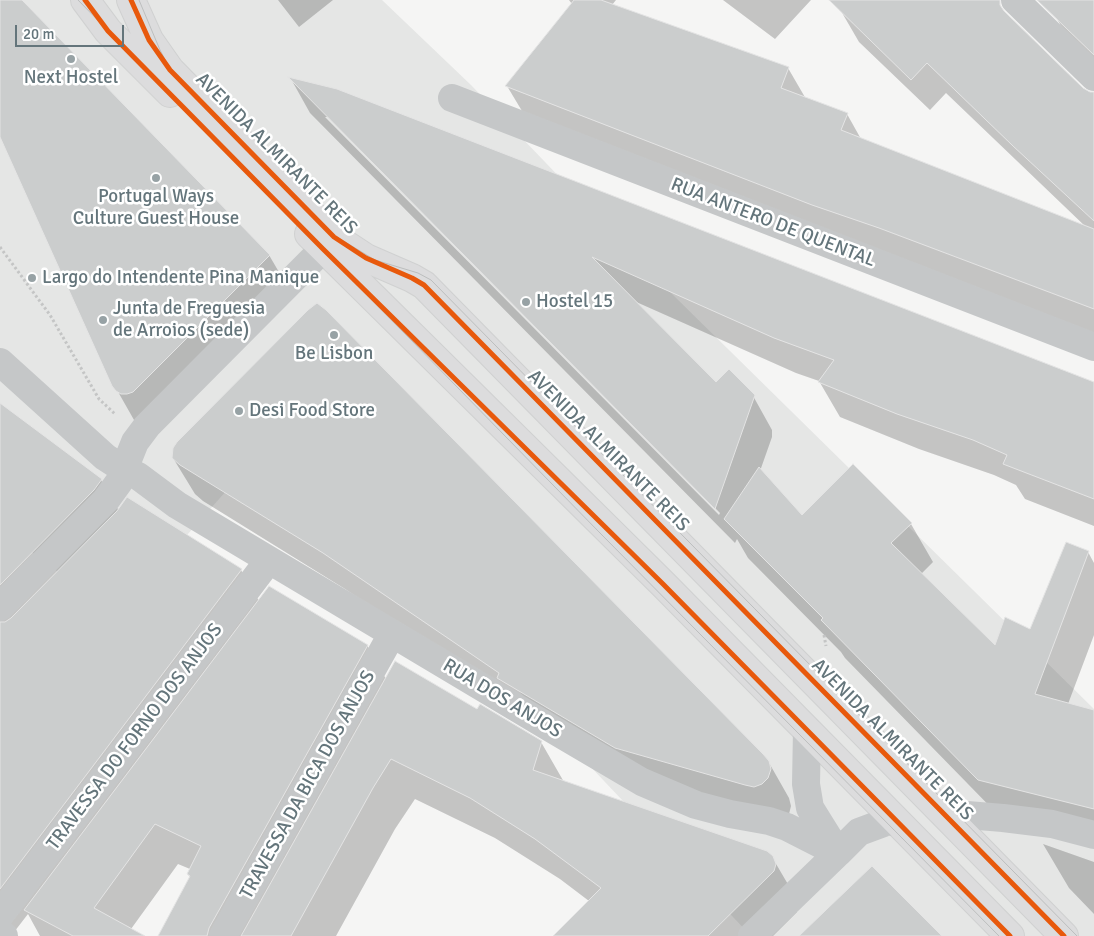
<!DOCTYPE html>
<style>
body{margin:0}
#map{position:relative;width:1094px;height:936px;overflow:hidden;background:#f5f5f4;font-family:Signika,sans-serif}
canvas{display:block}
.scale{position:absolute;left:15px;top:25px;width:109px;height:22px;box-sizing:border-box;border:2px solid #64757b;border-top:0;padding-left:6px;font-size:15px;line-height:18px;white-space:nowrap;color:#64757b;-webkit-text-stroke:4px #fff;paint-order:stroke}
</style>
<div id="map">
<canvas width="1094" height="936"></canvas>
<div class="scale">20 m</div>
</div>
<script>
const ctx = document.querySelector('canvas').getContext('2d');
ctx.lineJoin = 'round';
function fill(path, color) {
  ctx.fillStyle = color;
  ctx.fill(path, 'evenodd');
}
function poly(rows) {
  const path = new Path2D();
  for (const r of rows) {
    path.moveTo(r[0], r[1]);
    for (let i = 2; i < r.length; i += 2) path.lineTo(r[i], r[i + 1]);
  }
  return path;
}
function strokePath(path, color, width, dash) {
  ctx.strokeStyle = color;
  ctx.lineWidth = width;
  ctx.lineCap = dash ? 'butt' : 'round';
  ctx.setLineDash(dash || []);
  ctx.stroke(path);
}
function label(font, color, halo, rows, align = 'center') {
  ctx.font = font + ' Signika,sans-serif';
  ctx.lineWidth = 5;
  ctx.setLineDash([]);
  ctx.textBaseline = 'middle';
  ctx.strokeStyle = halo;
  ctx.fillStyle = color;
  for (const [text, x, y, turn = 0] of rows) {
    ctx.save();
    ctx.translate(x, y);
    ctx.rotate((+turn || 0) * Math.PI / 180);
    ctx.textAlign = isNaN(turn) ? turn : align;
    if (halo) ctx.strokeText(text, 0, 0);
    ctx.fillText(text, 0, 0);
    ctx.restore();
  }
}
const built = poly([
 [0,0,382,0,471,85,669,291,1094,709,1094,936,751,936,276,435,115,616,6,532,0,527]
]);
const shadow = poly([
 [0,0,19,0,269,255,290,291,138,427,117,390,0,134],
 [278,0,333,0,299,27],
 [569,0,616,0,612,5,788,68,806,99,847,114,861,139,1087,228,946,93,930,110,859,42,841,11,852,0,977,0,1094,115,1094,333,525,116,507,86,572,4],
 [723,0,811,0,775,39],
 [1047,0,1094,0,1094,67,1071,45],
 [291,79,1094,383,1094,526,1025,499,1016,485,994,475,919,449,840,417,819,381,796,373,634,301,716,384,752,394,772,430,772,437,760,471,802,517,911,524,933,562,921,574,995,647,1031,631,1088,552,1094,563,1094,635,1068,704,1094,711,1094,838,1009,826,845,658,841,652,748,558,737,539,735,543,310,113],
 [325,117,329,117,720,513,719,515],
 [0,405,101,480,119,511,127,499,241,570,259,601,367,645,386,679,477,711,541,742,564,782,772,857,796,898,797,912,773,936,555,936,589,901,560,879,495,838,415,799,395,829,336,936,159,936,190,878,188,874,190,869,178,864,131,929,144,936,40,936,28,914,11,936,0,936],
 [173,458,768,761,789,798,791,806,789,814,637,784,513,703,345,589,203,501,195,494],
 [1043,844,1094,862,1094,914,1069,888]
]);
const building = poly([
 [0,0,22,0,270,255,133,392,127,394,121,394,116,391,112,386,0,137,0,0],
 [574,0,601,0,789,67,781,88,848,113,841,130,1094,229,1094,309,879,228,812,205,505,86,574,0],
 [829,0,1000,0,1000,5,1004,11,1083,88,1090,92,1094,92,1094,221,1013,146,927,63,911,80,829,0],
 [1037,0,1094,0,1094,55,1037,0],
 [288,77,337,89,1094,382,1094,499,1003,464,1007,455,973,440,897,414,818,382,834,360,774,338,592,257,716,382,729,369,755,395,715,509,288,77],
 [317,303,326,310,763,754,769,761,771,769,768,778,762,784,754,787,745,785,615,748,497,678,499,673,323,553,180,465,172,458,173,448,177,442,308,310,317,303],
 [0,403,102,479,94,490,0,585,0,403],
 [853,464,912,523,891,543,995,645,1005,617,1030,629,1066,542,1089,551,1035,694,1094,710,1094,809,978,780,821,620,823,618,724,519,759,467,802,515,853,464],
 [127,497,242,569,0,889,0,622,5,622,11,618,117,511,127,497],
 [269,586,368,645,209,928,207,936,158,936,190,876,187,874,201,846,155,824,94,908,145,936,73,936,24,910,269,586],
 [395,661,477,709,480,704,542,741,533,770,767,851,773,856,776,864,774,871,708,936,553,936,601,888,535,839,470,798,391,759,373,788,291,936,241,936,395,661],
 [872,866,942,936,799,936,826,910,872,866]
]);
const path = poly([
 [0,247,50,315,99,399,115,414],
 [824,635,826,646]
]);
const street = poly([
 [1015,0,1094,77],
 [452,98,1094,347],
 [0,362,105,457,125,470,138,476,177,505,552,729,642,782,696,805,730,814,769,821,787,827,838,853,859,832,886,822,896,821],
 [0,607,106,500,119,482,135,442,147,426,323,249],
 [943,813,1003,818,1052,824,1094,835],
 [0,915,269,560],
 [0,935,4,936],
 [223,936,392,634],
 [752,936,838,853,810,808,806,784,807,730]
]);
const primary = poly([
 [85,0,108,31,170,93],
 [131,0,149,40,170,70,334,237,366,258,412,278,424,285,1064,936],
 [309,234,663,584,1010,936]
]);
const tram = poly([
 [78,0,601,534,999,936],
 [139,0,160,50,170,69,332,234,375,260,418,273,431,280,1077,936]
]);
const cycleway = poly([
 [85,0,108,31,323,249,663,584,1010,936],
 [131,0,149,40,170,70,334,237,366,258,412,278,424,285,1064,936]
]);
const markers = [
 [71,59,5,"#97a2a5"],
 [156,178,5,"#97a2a5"],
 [32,278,5,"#97a2a5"],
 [526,302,5,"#97a2a5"],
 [103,320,5,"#97a2a5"],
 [334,335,5,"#97a2a5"],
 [239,411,5,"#97a2a5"]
];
const poiNames = [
 ["Next Hostel",71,78,"center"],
 ["Portugal Ways",156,197,"center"],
 ["Culture Guest House",156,219,"center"],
 ["Largo do Intendente Pina Manique",42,278],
 ["Hostel 15",536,302],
 ["Junta de Freguesia",113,309],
 ["de Arroios (sede)",113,331],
 ["Be Lisbon",334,354,"center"],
 ["Desi Food Store",249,411]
];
const streetNames = [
 ["AVENIDA ALMIRANTE REIS",276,154,45],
 ["RUA ANTERO DE QUENTAL",773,223,21],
 ["AVENIDA ALMIRANTE REIS",608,451,45],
 ["RUA DOS ANJOS",502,699,31],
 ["TRAVESSA DO FORNO DOS ANJOS",135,737,-53],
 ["AVENIDA ALMIRANTE REIS",892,740,45],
 ["TRAVESSA DA BICA DOS ANJOS",308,785,-61]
];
fill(built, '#e5e6e5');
fill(shadow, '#0003');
fill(building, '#cbcdcd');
strokePath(building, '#e4e4e4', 1);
strokePath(primary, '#d0d1d1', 30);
strokePath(path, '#c4c5c5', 3, [2.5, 2.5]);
strokePath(street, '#c5c7c8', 28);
strokePath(primary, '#dcdcdd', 28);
strokePath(tram, '#bcbebe', 1);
strokePath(cycleway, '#e8590c', 5);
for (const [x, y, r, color] of markers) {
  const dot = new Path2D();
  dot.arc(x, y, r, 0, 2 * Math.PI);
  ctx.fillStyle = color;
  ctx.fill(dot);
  strokePath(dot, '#fff', 2);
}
label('19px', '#64757b', '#fff', poiNames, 'left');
label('19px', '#64757b', '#fff', streetNames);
</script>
